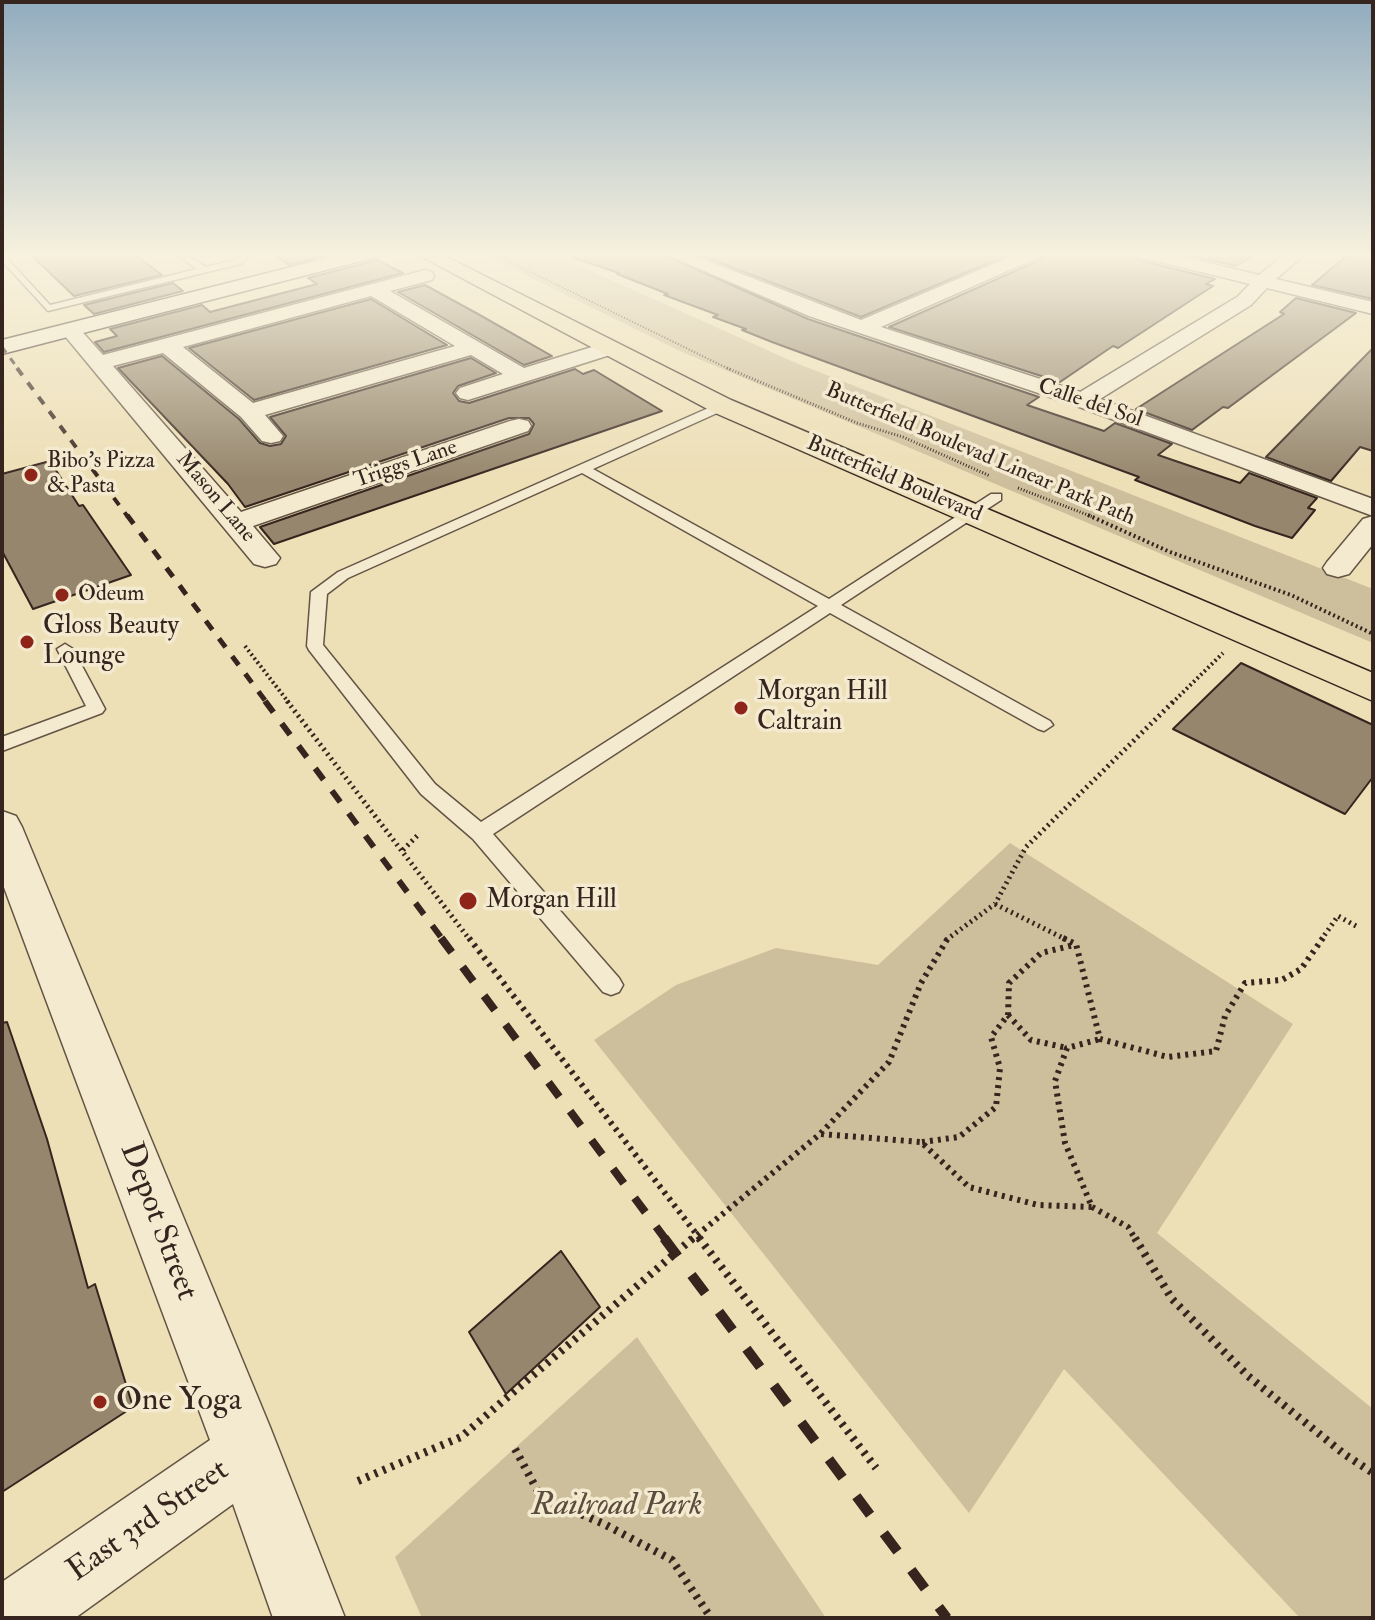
<!DOCTYPE html>
<style>
body{margin:0}
#map{position:relative;width:1375px;height:1620px;overflow:hidden;background:#eddfb6;font-family:"IM FELL Double Pica",serif}
canvas{display:block}
.frame{position:absolute;inset:0;border:4px solid #35251e;pointer-events:none}
</style>
<div id="map">
<canvas width="1375" height="1620"></canvas>
<div class="frame"></div>
</div>
<script>
const ctx = document.querySelector('canvas').getContext('2d');
ctx.lineJoin = 'round';
function fill(path, color) {
  ctx.fillStyle = color;
  ctx.fill(path, 'evenodd');
}
function poly(rows) {
  const path = new Path2D();
  for (const r of rows) {
    path.moveTo(r[0], r[1]);
    for (let i = 2; i < r.length; i += 2) path.lineTo(r[i], r[i + 1]);
  }
  return path;
}
function strokePath(path, color, width, dash) {
  ctx.strokeStyle = color;
  ctx.lineWidth = width;
  ctx.lineCap = dash ? 'butt' : 'round';
  ctx.setLineDash(dash || []);
  ctx.stroke(path);
}
function label(font, color, halo, rows, align = 'center') {
  ctx.font = font + ' "IM FELL Double Pica",serif';
  ctx.lineWidth = 7;
  ctx.setLineDash([]);
  ctx.textBaseline = 'middle';
  ctx.strokeStyle = halo;
  ctx.fillStyle = color;
  for (const [text, x, y, turn = 0] of rows) {
    ctx.save();
    ctx.translate(x, y);
    ctx.rotate((+turn || 0) * Math.PI / 180);
    ctx.textAlign = isNaN(turn) ? turn : align;
    if (halo) ctx.strokeText(text, 0, 0);
    ctx.fillText(text, 0, 0);
    ctx.restore();
  }
}
const green = poly([
 [481,253,551,253,796,363,1373,589,1373,643,682,352],
 [1010,843,1293,1024,1157,1233,1373,1409,1373,1618,1300,1618,1064,1369,969,1513,594,1040,676,985,776,948,878,965],
 [637,1337,826,1618,422,1618,395,1557]
]);
const building = poly([
 [29,253,133,253,162,275,74,296,29,253],
 [271,253,336,253,289,265,271,253],
 [575,253,660,253,808,319,1039,397,1027,405,1104,431,1115,423,1172,444,1158,455,1240,483,1249,473,1317,498,1308,508,1315,510,1292,538,1255,526,1135,480,1139,477,772,342,742,330,746,329,713,317,718,315,664,295,668,294,617,274,619,273,574,258,575,253],
 [695,253,1012,253,861,317,695,253],
 [1045,253,1134,253,1139,260,1215,279,1206,284,1213,286,1118,348,1113,346,1060,382,889,327,1040,260,1045,253],
 [1179,253,1259,253,1236,266,1179,253],
 [1350,253,1373,253,1373,299,1312,285,1350,253],
 [377,260,403,273,104,352,95,342,117,336,110,329,202,305,210,312,317,284,308,278,377,260],
 [173,283,183,291,94,314,84,305,173,283],
 [425,285,478,314,552,356,524,365,398,292,425,285],
 [1296,298,1356,313,1228,408,1223,407,1192,430,1136,409,1284,314,1280,312,1296,298],
 [371,299,447,345,254,400,189,348,371,299],
 [1373,348,1373,451,1360,447,1331,481,1266,457,1373,348],
 [162,356,239,419,260,443,270,446,281,444,286,436,270,417,471,358,496,373,458,386,453,393,459,401,469,403,575,369,583,374,594,370,662,411,274,544,260,527,529,434,534,424,529,418,509,418,245,507,228,484,118,368,162,356],
 [50,461,79,506,83,505,131,575,33,609,2,551,2,474,50,461],
 [1241,663,1373,725,1373,777,1345,814,1173,729,1241,663],
 [7,1022,47,1139,88,1288,95,1284,133,1407,2,1492,2,1023,7,1022],
 [561,1251,600,1307,506,1394,469,1332,561,1251]
]);
const pathFar5 = poly([
 [492,253,731,370]
]);
const pathFar4 = poly([
 [727,368,857,423,903,437,990,476],
 [1018,488,1093,517]
]);
const pathFar3 = poly([
 [1088,515,1170,552,1291,595,1373,634],
 [245,646,289,703],
 [1172,703,1223,653]
]);
const pathFar2 = poly([
 [287,701,470,940],
 [403,850,420,833],
 [995,904,1067,940],
 [946,940,995,904,1026,847,1174,701],
 [1321,940,1338,916,1356,926]
]);
const pathFar1 = poly([
 [469,938,701,1240],
 [1063,938,1076,944,1100,1039,1168,1057,1216,1051,1225,1016,1245,983,1282,980,1301,969,1323,938],
 [1008,1015,1031,1040,1067,1048],
 [821,1134,921,1142,969,1187,1038,1205,1092,1207,1065,1143,1055,1081,1067,1048,1100,1039],
 [922,1142,959,1137,996,1107,1000,1068,991,1037,1008,1015,1009,983,1041,953,1074,945],
 [1092,1207,1128,1227,1136,1240],
 [691,1240,820,1134,889,1062,921,983,948,938]
]);
const path = poly([
 [699,1238,876,1468],
 [1135,1238,1172,1299,1248,1376,1344,1454,1373,1473],
 [515,1449,541,1497,604,1524,672,1560,711,1618],
 [358,1481,461,1437,693,1238]
]);
const lane = poly([
 [2,253,50,305,197,269,175,253,184,253,206,267,234,260,239,257,236,253,244,253,248,258,240,264,48,311,2,261,2,253],
 [722,402,726,403,726,409,593,469,829,599,991,494,1001,494,1001,500,841,605,1050,721,1053,725,1044,731,1038,729,830,613,493,834,619,978,623,985,619,992,611,995,603,992,473,839,421,794,309,650,307,646,311,592,338,572,722,402],
 [582,473,818,606,481,822,435,784,323,645,327,594,348,578,582,473],
 [65,644,73,649,105,709,102,713,2,751,2,737,86,706,57,649,65,644]
]);
const street = poly([
 [663,253,687,253,861,320,1019,253,1042,253,1039,257,881,327,1080,392,1237,297,1250,284,1140,257,1137,253,1167,253,1259,275,1286,253,1306,253,1276,279,1373,302,1373,314,1267,288,1251,305,1100,399,1373,499,1373,516,1074,405,809,316,663,253],
 [425,270,432,272,434,276,432,280,390,291,524,368,608,342,619,348,616,353,468,400,460,398,456,393,460,388,503,374,471,355,265,415,283,436,280,441,271,443,262,441,241,417,163,353,113,366,241,512,510,421,519,419,528,421,531,426,528,431,253,526,280,558,276,564,265,567,254,564,60,330,70,324,77,326,103,355,425,270],
 [371,296,455,346,253,403,183,347,371,296],
 [1373,516,1373,544,1349,574,1338,577,1327,574,1323,568,1327,562,1363,519,1373,516],
 [2,811,16,816,22,827,270,1427,345,1618,273,1618,233,1504,75,1618,2,1618,2,1582,210,1440,2,882,2,811]
]);
const secondary = poly([
 [347,253,379,253,376,257,2,354,2,340,347,253]
]);
const primary = poly([
 [415,253,439,253,731,400,1373,673,1373,701,713,412,415,253]
]);
const railFar5 = poly([
 [2,347,19,370]
]);
const railFar4 = poly([
 [17,368,128,517]
]);
const railFar3 = poly([
 [127,515,267,703]
]);
const railFar2 = poly([
 [265,701,443,940]
]);
const railFar1 = poly([
 [441,938,666,1240]
]);
const rail = poly([
 [664,1238,947,1618]
]);
const markers = [
 [31,475,8,"#8f2418"],
 [62,595,8,"#8f2418"],
 [27,642,8,"#8f2418"],
 [741,708,8,"#8f2418"],
 [468,901,10,"#8f2418"],
 [100,1402,8,"#8f2418"]
];
const farStreetnames = [
 ["Calle del Sol",1090,404,19],
 ["Butterfield Boulevad Linear Park Path",980,455,23],
 ["Triggs Lane",406,465,-19],
 ["Butterfield Boulevard",894,480,23],
 ["Mason Lane",215,498,50]
];
const farPoinames = [
 ["Bibo's Pizza",47,462],
 ["& Pasta",47,487],
 ["Odeum",78,595]
];
const poiNames = [
 ["Gloss Beauty",43,627],
 ["Lounge",43,657],
 ["Morgan Hill",757,693],
 ["Caltrain",757,723],
 ["Morgan Hill",486,901]
];
const nearStreetnames = [
 ["Depot Street",157,1222,69],
 ["East 3rd Street",149,1522,-35]
];
const nearPoinames = [
 ["One Yoga",116,1402]
];
const nearParknames = [
 ["Railroad Park",617,1507]
];
fill(green, '#cebf9c');
fill(building, '#95866d');
strokePath(building, '#35251e', 2);
strokePath(lane, '#635444', 3);
strokePath(street, '#635444', 3);
strokePath(secondary, '#35251e', 3);
strokePath(primary, '#35251e', 3);
strokePath(pathFar5, '#35251e', 2, [1, 2]);
strokePath(pathFar4, '#35251e', 3, [1, 2]);
strokePath(pathFar3, '#35251e', 4, [2, 3]);
strokePath(pathFar2, '#35251e', 5, [2, 4]);
strokePath(pathFar1, '#35251e', 6, [3, 5]);
strokePath(path, '#35251e', 8, [3, 6]);
fill(lane, '#f3ead0');
fill(street, '#f3ead0');
fill(secondary, '#f3ead0');
fill(primary, '#eddfb6');
strokePath(railFar5, '#35251e', 3, [7, 7]);
strokePath(railFar4, '#35251e', 4, [9, 9]);
strokePath(railFar3, '#35251e', 5, [11, 11]);
strokePath(railFar2, '#35251e', 6, [14, 14]);
strokePath(railFar1, '#35251e', 8, [18, 18]);
strokePath(rail, '#35251e', 10, [23, 23]);
const sky = ctx.createLinearGradient(0, 0, 0, 480);
sky.addColorStop(0, '#91acbf');
sky.addColorStop(0.53, '#f7f1de');
sky.addColorStop(1, '#f7f1de00');
ctx.fillStyle = sky;
ctx.fillRect(0, 0, 1375, 480);
for (const [x, y, r, color] of markers) {
  const dot = new Path2D();
  dot.arc(x, y, r, 0, 2 * Math.PI);
  ctx.fillStyle = color;
  ctx.fill(dot);
  strokePath(dot, '#f3ead0', 3);
}
label('22px', '#35251e', '#f3ead0', farStreetnames);
label('22px', '#35251e', '#f3ead0', farPoinames, 'left');
label('26px', '#35251e', '#f3ead0', poiNames, 'left');
label('32px', '#35251e', '#f3ead0', nearStreetnames);
label('32px', '#35251e', '#f3ead0', nearPoinames, 'left');
label('italic 32px', '#5b4c3e', '#f3ead0', nearParknames);
</script>
